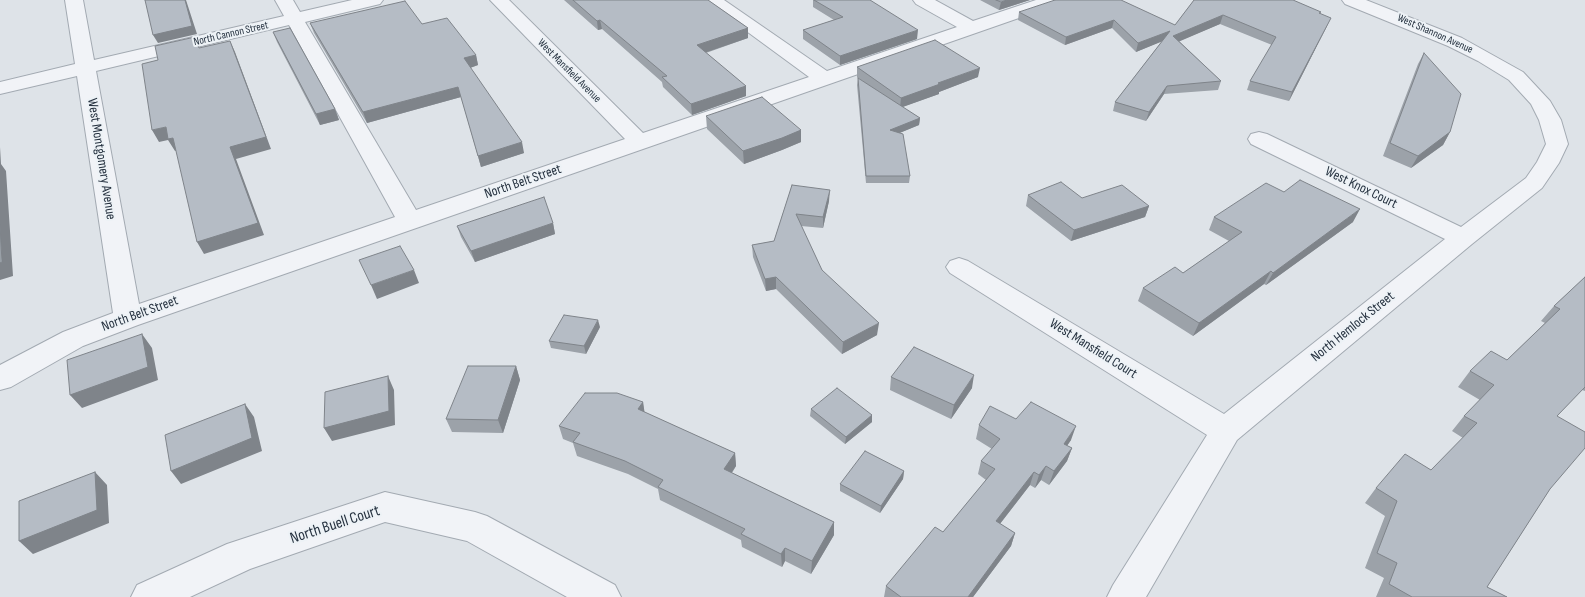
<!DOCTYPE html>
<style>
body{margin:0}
canvas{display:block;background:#dee3e8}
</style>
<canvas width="1585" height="597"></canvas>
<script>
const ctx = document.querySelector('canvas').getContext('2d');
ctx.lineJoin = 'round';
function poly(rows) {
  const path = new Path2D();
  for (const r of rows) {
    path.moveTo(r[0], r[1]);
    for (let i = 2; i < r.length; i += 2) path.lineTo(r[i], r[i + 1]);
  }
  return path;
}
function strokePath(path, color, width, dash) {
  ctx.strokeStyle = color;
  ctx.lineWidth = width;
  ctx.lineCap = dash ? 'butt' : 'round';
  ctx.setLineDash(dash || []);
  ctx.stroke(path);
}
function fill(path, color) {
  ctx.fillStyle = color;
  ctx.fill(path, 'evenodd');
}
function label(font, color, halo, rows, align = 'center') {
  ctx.font = font + ' "Sofia Sans Condensed",sans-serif';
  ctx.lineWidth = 4;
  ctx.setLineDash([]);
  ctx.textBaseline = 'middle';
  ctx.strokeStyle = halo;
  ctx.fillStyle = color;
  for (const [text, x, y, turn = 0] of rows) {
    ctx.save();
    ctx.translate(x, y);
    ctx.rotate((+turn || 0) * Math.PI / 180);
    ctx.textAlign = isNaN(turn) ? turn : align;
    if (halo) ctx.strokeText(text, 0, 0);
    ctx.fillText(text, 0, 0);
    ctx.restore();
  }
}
const minor = poly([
 [65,0,83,0,94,60,284,16,275,0,293,0,300,12,352,0,383,0,380,4,305,22,416,210,625,139,490,0,509,0,643,133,809,77,704,0,724,0,827,71,957,27,916,4,913,0,935,0,973,21,1036,0,1062,0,1059,4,138,325,83,346,11,387,0,390,0,365,63,332,113,313,77,76,0,94,0,82,75,64,65,0],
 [289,25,395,217,139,304,96,71,289,25],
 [1342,0,1366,0,1462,38,1523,72,1550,101,1561,120,1568,144,1559,163,1542,188,1472,244,1237,440,1146,597,1107,597,1113,585,1207,435,950,273,946,267,950,261,959,258,968,261,1224,414,1445,239,1251,144,1248,139,1251,134,1259,132,1267,134,1461,227,1526,178,1537,162,1546,144,1539,120,1531,104,1509,80,1478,61,1448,46,1345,4,1342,0],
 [385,492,475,512,487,516,615,585,621,597,567,597,467,541,385,522,250,569,190,597,131,597,137,585,227,544,385,492]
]);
const wall = poly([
 [564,0,708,0,748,28,748,38,706,53,746,86,746,96,692,115,663,87,662,82,602,29,598,30],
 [813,0,870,0,917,39,840,65,803,39,803,30,834,20,813,7],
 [980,0,1030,0,999,10],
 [1194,0,1320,13,1327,26,1289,101,1247,90,1250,81,1272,45,1220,24,1179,41,1221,81,1218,90,1164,94,1146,121,1113,111,1115,102,1162,41,1136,52,1112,28,1065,45,1018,20,1019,12,1175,25],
 [310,23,422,24,476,55,478,65,470,68,524,153,481,167,461,97,367,123,314,33],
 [273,32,335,109,339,120,320,125,277,42],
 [1424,53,1450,132,1443,145,1411,168,1383,156,1418,64],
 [857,67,978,77,939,92,939,94,902,107,920,118,919,125,899,133,910,176,909,183,866,183,857,85,858,78,872,88,857,77],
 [706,116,801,130,801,142,782,150,744,164,707,129],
 [792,185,829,201,823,228,801,226,822,270,877,335,842,354,776,289,766,291,753,257,752,245,774,241],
 [1284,192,1353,222,1266,285,1264,284,1193,336,1138,301,1143,288,1183,273,1229,241,1209,230,1214,217],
 [1028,195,1082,198,1149,206,1145,217,1071,241,1026,206],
 [553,223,555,234,475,262,461,237,457,226],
 [1585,277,1585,391,1582,390,1557,416,1550,489,1487,587,1507,597,1376,597,1384,578,1365,568,1385,516,1365,503,1376,488,1431,470,1463,438,1452,431,1464,416,1480,400,1458,387,1470,371,1507,360,1545,323,1541,321,1554,306],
 [600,327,586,354,551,348,549,341],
 [516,366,520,380,503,433,452,432,446,419],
 [891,377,972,388,951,419,890,390],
 [643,402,644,412,735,453,736,466,732,473,834,522,834,535,811,574,785,561,782,567,742,547,741,540,660,500,658,489,628,474,577,456,573,443,563,439,559,426],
 [811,409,872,415,872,422,845,444,810,416],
 [1016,419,1071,440,1067,446,1072,448,1067,461,1049,485,1041,480,1035,488,1030,485,1000,524,1015,533,1011,546,973,597,884,597,886,586,943,532,986,480,978,474,981,461,992,449,976,439,979,425],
 [904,471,903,479,880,513,840,491,840,484]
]);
const shadedWall = poly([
 [185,0,186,0,197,34,158,43,153,35],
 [1007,0,1030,0,999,10,1001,2],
 [1223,15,1220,24,1171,45,1173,36],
 [1331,18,1327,26,1289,101,1292,92],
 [600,20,602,29,598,30,597,21],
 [1114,20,1112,28,1065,45,1066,37],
 [748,28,748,38,698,55,697,45],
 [918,30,917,39,840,65,840,56],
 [1170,31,1168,39,1136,52,1138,43],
 [230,41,235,52,271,149,236,159,264,235,204,254,197,242],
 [476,55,478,65,467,69,464,58],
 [980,68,978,77,939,92,939,94,900,108,901,98,938,83],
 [746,86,746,96,692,115,691,104],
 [1167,86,1164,94,1146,121,1149,112],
 [458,87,461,97,367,123,363,112],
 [335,109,339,120,320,125,316,114],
 [920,118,919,125,890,137,890,130],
 [166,127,173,138,180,150,175,151,168,140,159,142,152,130],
 [801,130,801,142,782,150,744,164,743,151],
 [1450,132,1443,145,1411,168,1418,156],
 [522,142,524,153,481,167,478,156],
 [0,147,1,164,6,171,13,276,0,280],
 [830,190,829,201,823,228,823,217],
 [1149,206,1145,217,1071,241,1074,230],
 [1360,209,1353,222,1266,285,1273,273],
 [553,223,555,234,475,262,471,251],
 [414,270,419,283,377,299,371,285],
 [1271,271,1264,284,1193,336,1199,323],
 [776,277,776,289,766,291,765,279],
 [598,320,600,327,586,354,584,346],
 [879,323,877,335,842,354,843,342],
 [142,334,152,348,158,380,82,408,70,395],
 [516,366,520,380,503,433,498,420],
 [974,375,972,388,951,419,954,405],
 [388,376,394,390,395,425,332,441,324,428],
 [643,402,645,415,638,409],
 [245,404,254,417,262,451,181,484,171,471],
 [872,415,872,422,845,444,846,437],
 [1076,426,1071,440,1059,457,1064,444],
 [1072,448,1067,461,1049,485,1054,471],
 [735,453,736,466,725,482,724,469],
 [1046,466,1041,480,1035,488,1039,475],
 [904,471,903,479,880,513,881,506],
 [95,472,107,485,109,523,33,554,19,541],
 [1034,472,1030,485,992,534,996,521],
 [834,522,834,535,811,574,812,561],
 [1015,533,1011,546,973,597,968,597],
 [785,548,785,561,782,567,781,554]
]);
const building = poly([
 [145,0,185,0,192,26,153,35,145,0],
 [573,0,708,0,748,28,697,45,746,86,691,104,662,77,667,76,600,20,597,21,573,0],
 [814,0,870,0,918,30,840,56,803,30,843,17,814,0],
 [996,0,1007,0,1001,2,996,0],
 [1055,0,1121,0,1175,25,1194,0,1293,0,1321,12,1319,13,1331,18,1292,92,1250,81,1276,37,1223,15,1173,36,1221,81,1167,86,1149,112,1115,102,1170,31,1138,43,1114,20,1066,37,1019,12,1055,0],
 [405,1,422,24,447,18,476,55,464,58,522,142,478,156,458,87,363,112,310,23,405,1],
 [290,28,335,109,316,114,273,32,290,28],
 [195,37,199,48,230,41,266,137,230,147,258,223,197,242,173,138,168,139,166,127,152,130,142,64,158,60,155,46,195,37],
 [935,40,980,68,938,83,940,84,901,98,857,67,935,40],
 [1424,53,1461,94,1450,132,1418,156,1390,143,1424,53],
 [858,78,920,118,890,130,903,134,910,176,866,176,858,78],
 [762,97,801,130,782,138,743,151,706,116,762,97],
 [1300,180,1360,209,1273,273,1271,271,1199,323,1143,288,1175,267,1183,273,1242,232,1214,217,1266,183,1284,192,1300,180],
 [1061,182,1082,198,1122,185,1149,206,1074,230,1028,195,1061,182],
 [792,185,830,190,823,217,796,214,822,270,879,323,843,342,776,277,765,279,752,245,774,241,792,185],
 [544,197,553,223,471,251,457,226,544,197],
 [0,225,2,262,0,263,0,225],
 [400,246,414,270,371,285,359,260,400,246],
 [1585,277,1585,387,1557,416,1585,432,1585,448,1550,489,1487,587,1507,597,1412,597,1389,584,1397,563,1377,553,1397,501,1376,488,1405,454,1431,470,1477,423,1464,416,1494,385,1470,371,1491,351,1507,360,1560,309,1554,306,1585,277],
 [564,315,598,320,584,346,549,341,564,315],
 [142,334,148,367,70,395,67,360,142,334],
 [914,347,974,375,954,405,891,377,914,347],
 [468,366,516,366,498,420,446,419,468,366],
 [388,376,389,411,324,428,325,392,388,376],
 [837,388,872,415,846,437,811,409,837,388],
 [585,393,617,393,643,402,638,409,735,453,724,469,834,522,812,561,785,548,781,554,741,534,745,529,658,487,663,480,625,461,573,442,580,433,559,426,585,393],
 [1031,402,1076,426,1064,444,1072,448,1054,471,1046,466,1039,475,1034,472,996,521,1015,533,968,597,901,597,886,586,935,527,943,532,995,469,981,461,1000,439,979,425,990,406,1016,419,1031,402],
 [245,404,252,438,171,471,165,435,245,404],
 [865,451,904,471,881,506,840,484,865,451],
 [95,472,97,510,19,541,19,501,95,472]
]);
const farStreetnames = [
 ["North Cannon Street",231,34,-13],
 ["West Shannon Avenue",1435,34,24],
 ["West Mansfield Avenue",569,71,45]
];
const streetNames = [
 ["West Montgomery Avenue",101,159,81],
 ["North Belt Street",523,182,-19],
 ["West Knox Court",1361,188,26],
 ["North Belt Street",140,314,-20],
 ["North Hemlock Street",1353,327,-39],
 ["West Mansfield Court",1093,349,32]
];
const nearStreetnames = [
 ["North Buell Court",335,525,-18]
];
strokePath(minor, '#a3aab2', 2);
fill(minor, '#f1f3f7');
fill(wall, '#9ca2a9');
fill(shadedWall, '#7f848a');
fill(building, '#b5bcc5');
strokePath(building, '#7f848a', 1);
label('11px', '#263240', '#edf2f6', farStreetnames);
label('14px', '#263240', '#edf2f6', streetNames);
label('16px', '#263240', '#edf2f6', nearStreetnames);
</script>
